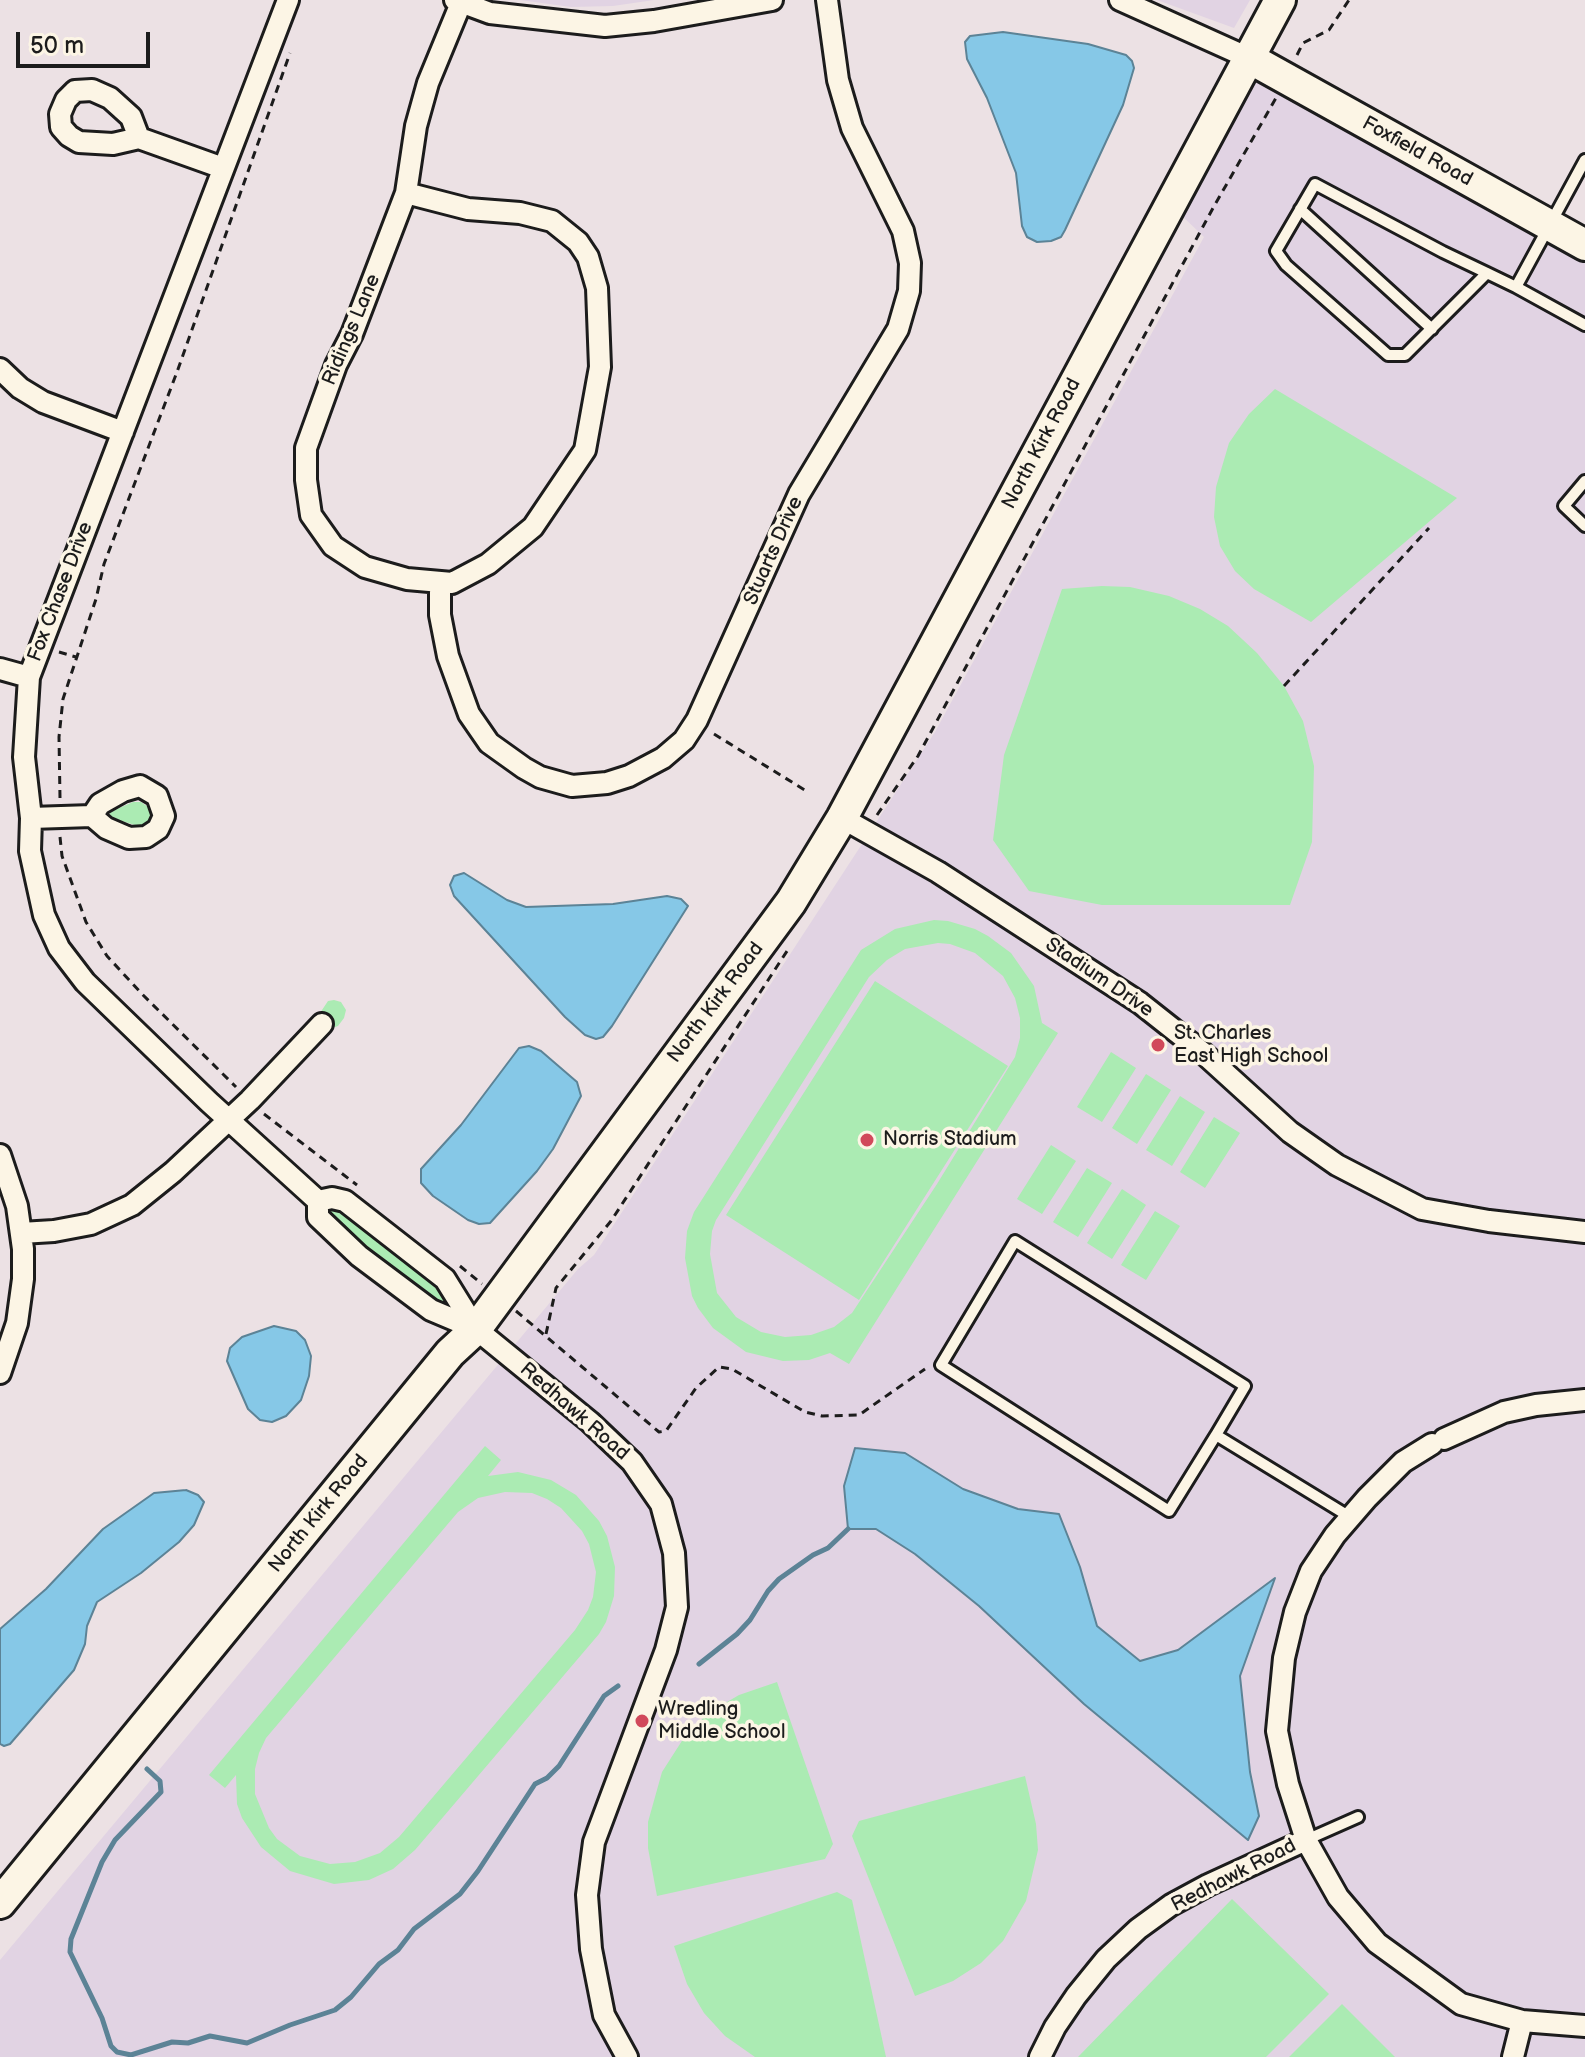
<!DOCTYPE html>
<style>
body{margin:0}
#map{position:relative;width:1585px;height:2057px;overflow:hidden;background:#ece1e4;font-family:"Balsamiq Sans",sans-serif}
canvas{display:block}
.scale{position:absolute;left:16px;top:32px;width:134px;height:36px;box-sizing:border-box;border:4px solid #1c1c1c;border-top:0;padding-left:10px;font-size:24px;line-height:28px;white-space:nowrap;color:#1c1c1c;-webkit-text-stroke:6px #fcf5e5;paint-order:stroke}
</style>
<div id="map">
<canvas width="1585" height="2057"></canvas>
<div class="scale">50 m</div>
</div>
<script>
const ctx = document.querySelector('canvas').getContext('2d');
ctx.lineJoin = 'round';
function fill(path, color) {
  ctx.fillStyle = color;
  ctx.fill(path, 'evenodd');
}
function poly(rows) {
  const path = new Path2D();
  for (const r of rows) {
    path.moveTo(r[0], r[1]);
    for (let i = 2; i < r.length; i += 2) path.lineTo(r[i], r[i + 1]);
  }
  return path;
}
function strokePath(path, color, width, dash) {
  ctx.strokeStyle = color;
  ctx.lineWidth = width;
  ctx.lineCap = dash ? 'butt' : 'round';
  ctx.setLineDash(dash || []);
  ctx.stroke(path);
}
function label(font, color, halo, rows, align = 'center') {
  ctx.font = font + ' "Balsamiq Sans",sans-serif';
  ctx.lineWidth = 7;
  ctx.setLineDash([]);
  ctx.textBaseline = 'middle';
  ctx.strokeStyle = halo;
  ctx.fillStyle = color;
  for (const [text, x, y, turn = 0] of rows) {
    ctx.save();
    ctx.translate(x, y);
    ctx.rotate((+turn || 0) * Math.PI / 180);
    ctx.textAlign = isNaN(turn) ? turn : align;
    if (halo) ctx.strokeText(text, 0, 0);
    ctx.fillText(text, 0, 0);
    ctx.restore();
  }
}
const built = poly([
 [520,0,654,0,613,6,571,7],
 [1157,0,1250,0,1234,28],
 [1253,75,1585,260,1585,2057,0,2057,0,1960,578,1269,594,1255,935,732,1204,237,1177,211]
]);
const green = poly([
 [1275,389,1457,498,1311,622,1254,589,1235,571,1220,546,1214,517,1216,487,1229,443,1249,414],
 [1102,586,1130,587,1169,596,1200,609,1228,626,1257,653,1284,686,1303,721,1314,766,1312,842,1290,905,1102,905,1029,891,993,840,1004,755,1062,589],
 [133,802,141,802,151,809,150,820,146,825,138,826,109,817,110,812],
 [934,920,948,921,975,929,988,936,1011,953,1034,986,1042,1023,1058,1033,849,1364,830,1353,809,1360,783,1361,746,1352,713,1328,698,1308,692,1296,685,1258,687,1231,694,1212,861,950,895,929],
 [938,943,950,944,975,953,1003,976,1015,998,1020,1018,1020,1038,1015,1057,937,1184,852,1313,834,1327,811,1335,785,1337,761,1332,736,1317,717,1293,710,1254,712,1231,716,1220,869,977,887,960,905,949],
 [875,981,1008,1066,859,1300,726,1215],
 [334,1000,341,1002,346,1010,344,1018,338,1026,315,1034,313,1029,322,1010,328,1001],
 [1111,1052,1136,1068,1102,1122,1077,1107],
 [1146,1074,1171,1090,1137,1144,1112,1128],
 [1180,1096,1205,1112,1172,1166,1146,1150],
 [1214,1117,1240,1133,1205,1188,1180,1172],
 [1051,1145,1076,1161,1042,1214,1017,1199],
 [1087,1168,1112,1183,1078,1237,1053,1222],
 [1122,1189,1146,1205,1112,1259,1087,1243],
 [330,1208,337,1209,348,1214,444,1291,448,1296,446,1303,440,1307,335,1225,328,1218],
 [1155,1211,1180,1226,1146,1280,1121,1265],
 [485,1446,501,1460,488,1476,518,1472,551,1480,576,1495,599,1521,607,1536,615,1567,614,1596,606,1622,599,1634,415,1850,393,1869,369,1880,334,1884,290,1871,261,1847,242,1818,237,1804,236,1775,225,1788,209,1775],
 [505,1492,532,1493,547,1499,561,1508,582,1531,589,1544,596,1572,593,1597,588,1610,575,1630,399,1837,380,1853,355,1862,330,1864,300,1856,277,1839,269,1828,255,1794,255,1769,259,1753,266,1738,458,1512,478,1498],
 [777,1682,833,1844,825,1859,657,1896,648,1848,648,1822,662,1772,687,1733,710,1712,739,1695],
 [1025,1776,1036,1824,1038,1850,1026,1901,1003,1941,981,1963,953,1981,915,1996,852,1836,859,1821],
 [837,1892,852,1900,886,2057,755,2057,725,2036,704,2013,687,1984,674,1946],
 [1232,1899,1329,1994,1266,2057,1078,2057],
 [1342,2004,1395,2057,1289,2057]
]);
const water = poly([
 [1003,32,1088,44,1126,55,1132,61,1134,68,1123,105,1065,230,1061,237,1051,241,1037,242,1027,237,1022,226,1016,173,987,98,967,59,965,42,970,36,1003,32],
 [464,873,507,900,526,907,613,904,667,896,681,899,688,906,612,1026,603,1037,596,1039,585,1035,565,1017,454,896,450,885,454,876,464,873],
 [529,1046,541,1051,577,1082,581,1096,553,1149,537,1171,490,1223,479,1224,468,1220,433,1196,421,1183,421,1169,461,1125,519,1048,529,1046],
 [274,1326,296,1331,305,1340,311,1356,309,1376,301,1400,286,1416,272,1422,260,1420,248,1409,227,1361,230,1348,242,1337,274,1326],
 [855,1448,905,1453,963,1489,1018,1509,1059,1514,1080,1567,1097,1626,1140,1661,1178,1650,1275,1578,1240,1676,1250,1772,1259,1816,1248,1840,1084,1704,979,1606,915,1554,876,1529,848,1529,844,1486,855,1448],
 [186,1490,198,1495,204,1502,194,1525,179,1542,141,1573,97,1602,87,1626,85,1644,74,1670,10,1744,4,1746,0,1744,0,1629,46,1589,103,1529,154,1493,186,1490]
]);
const stream = poly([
 [699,1664,737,1634,750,1620,768,1591,779,1579,813,1555,828,1548,848,1529],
 [147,1769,160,1781,161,1792,115,1840,102,1862,71,1939,70,1952,102,2018,111,2046,117,2052,131,2055,172,2042,188,2043,210,2036,247,2043,290,2025,335,2010,351,1997,379,1964,398,1950,414,1929,460,1894,478,1871,535,1784,547,1778,559,1766,604,1696,618,1686]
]);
const path = poly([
 [1297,55,1303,43,1329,30,1349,0],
 [59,652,76,657],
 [1284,686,1429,528],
 [714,734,808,792],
 [60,798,59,737,63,699,96,599,104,564,177,372,290,53],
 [877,815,918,756,1213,208,1276,98],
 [60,837,62,856,86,922,107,956,142,994,236,1087],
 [264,1114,357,1185],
 [460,1266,482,1284],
 [516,1311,659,1432,666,1431,696,1388,719,1367,732,1369,805,1412,822,1416,859,1415,925,1369],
 [546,1334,556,1288,611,1221,789,948]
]);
const lane = poly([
 [1300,209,1432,329],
 [1487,273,1405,355,1388,355,1286,265,1276,251,1315,184,1443,252,1487,273,1516,287,1585,325],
 [1516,287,1585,160],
 [1585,481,1564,506,1585,526],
 [1216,1435,1169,1511,941,1365,1015,1241,1245,1386,1216,1435,1350,1517],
 [1306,1840,1358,1817]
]);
const street = poly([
 [288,0,29,677,24,757,31,818,30,851,44,915,59,948,85,982,209,1102,318,1201,318,1217,359,1256,431,1310,476,1329,590,1422,632,1462,661,1504,674,1553,677,1607,666,1650,594,1842,587,1895,591,1949,604,2015,627,2057],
 [455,0,490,13,605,26,654,21,772,0],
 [1120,0,1249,58],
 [139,138,113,144,79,142,69,136,61,127,60,114,66,100,75,91,92,90,110,98,131,117,139,138,223,168],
 [406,193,468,209,520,213,552,221,578,242,588,257,597,288,600,367,585,450,533,527,488,564,452,583,407,579,365,567,333,546,311,515,306,480,306,448,336,365,352,334,406,193,416,126,428,83,461,3],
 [0,369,20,388,43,402,123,432],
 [440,582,440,615,448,656,469,714,489,743,524,768,540,777,572,786,607,783,629,776,663,758,684,740,697,720,799,494,898,329,909,291,910,263,903,231,852,128,838,80,827,0],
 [0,669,29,677],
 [31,818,92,816,106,828,129,838,146,837,158,829,164,816,157,796,140,786,123,791,100,804,92,816],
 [842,818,938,872,1140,1003,1202,1052,1290,1132,1337,1165,1422,1209,1489,1221,1585,1232],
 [0,1155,17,1206,23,1249,23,1279,17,1323,0,1373],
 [318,1201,332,1198,345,1201,445,1279,476,1329],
 [21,1233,54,1231,91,1224,132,1205,173,1172,250,1100,322,1024],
 [1444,1439,1504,1412,1536,1405,1585,1400],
 [1432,1444,1403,1462,1367,1498,1335,1535,1311,1571,1295,1612,1284,1658,1277,1731,1288,1784,1306,1840,1338,1897,1377,1943,1461,2004,1522,2021,1585,2026],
 [1040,2057,1055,2027,1076,1996,1106,1959,1138,1929,1171,1905,1208,1885,1306,1840],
 [1513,2057,1522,2021]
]);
const secondary = poly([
 [1249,58,1585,245],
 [0,1903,450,1353,476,1329,791,902,842,818,1280,0]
]);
const markers = [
 [1158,1045,8,"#d1495b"],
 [867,1140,8,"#d1495b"],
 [642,1721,8,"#d1495b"]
];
const streetNames = [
 ["Foxfield Road",1417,152,29],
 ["Ridings Lane",352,330,-67],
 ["North Kirk Road",1042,444,-62],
 ["Stuarts Drive",774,551,-66],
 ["Fox Chase Drive",61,592,-69],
 ["Stadium Drive",1099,978,34],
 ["North Kirk Road",716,1003,-53],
 ["Redhawk Road",574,1412,41],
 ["North Kirk Road",319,1514,-51],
 ["Redhawk Road",1234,1876,-27]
];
const poiNames = [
 ["St. Charles",1174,1034],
 ["East High School",1174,1057],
 ["Norris Stadium",883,1140],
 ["Wredling",658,1710],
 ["Middle School",658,1733]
];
fill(built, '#e1d3e3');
fill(green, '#abebb3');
fill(water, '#86c8e7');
strokePath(water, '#5c8396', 2);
strokePath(stream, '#5c8396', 5);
strokePath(lane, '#1c1c1c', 16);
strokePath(street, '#1c1c1c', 26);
strokePath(secondary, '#1c1c1c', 36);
strokePath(path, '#1c1c1c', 3, [8, 6]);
strokePath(lane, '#fcf5e5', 10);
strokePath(street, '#fcf5e5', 20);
strokePath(secondary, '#fcf5e5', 30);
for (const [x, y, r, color] of markers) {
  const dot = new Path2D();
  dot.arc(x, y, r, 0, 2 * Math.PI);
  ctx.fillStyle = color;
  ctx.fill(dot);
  strokePath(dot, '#fcf5e5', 3);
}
label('20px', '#1c1c1c', '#fcf5e5', streetNames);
label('20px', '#1c1c1c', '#fcf5e5', poiNames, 'left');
</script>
